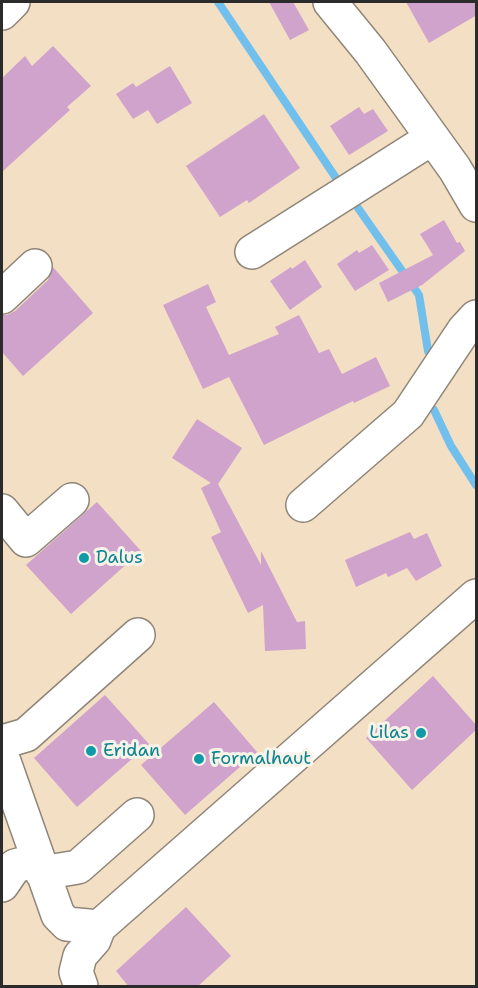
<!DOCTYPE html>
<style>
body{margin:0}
#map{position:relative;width:478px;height:988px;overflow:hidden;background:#f3dfc4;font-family:"Shantell Sans",sans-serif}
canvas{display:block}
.frame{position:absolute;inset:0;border:3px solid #2b2b2b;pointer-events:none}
</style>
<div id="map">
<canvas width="478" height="988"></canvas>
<div class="frame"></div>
</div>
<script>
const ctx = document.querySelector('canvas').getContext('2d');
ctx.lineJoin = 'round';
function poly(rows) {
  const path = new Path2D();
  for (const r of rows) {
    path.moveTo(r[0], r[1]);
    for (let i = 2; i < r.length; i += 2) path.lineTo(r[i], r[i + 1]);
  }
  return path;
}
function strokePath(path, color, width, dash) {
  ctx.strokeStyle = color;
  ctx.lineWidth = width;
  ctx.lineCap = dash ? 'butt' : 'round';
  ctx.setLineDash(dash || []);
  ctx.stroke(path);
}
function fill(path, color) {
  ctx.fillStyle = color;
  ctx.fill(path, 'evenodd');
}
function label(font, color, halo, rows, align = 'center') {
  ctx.font = font + ' "Shantell Sans",sans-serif';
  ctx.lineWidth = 6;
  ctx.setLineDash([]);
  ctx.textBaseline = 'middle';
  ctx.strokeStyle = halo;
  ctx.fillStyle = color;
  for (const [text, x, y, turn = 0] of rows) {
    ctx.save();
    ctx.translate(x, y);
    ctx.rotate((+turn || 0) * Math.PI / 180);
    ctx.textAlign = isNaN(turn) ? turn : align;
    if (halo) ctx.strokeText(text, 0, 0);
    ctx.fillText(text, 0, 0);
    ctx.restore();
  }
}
const stream = poly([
 [218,2,336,178],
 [358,208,419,295,428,351],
 [434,410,451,446,476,485]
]);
const building = poly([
 [269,2,293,2,309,30,290,40],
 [406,2,477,2,477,15,429,43],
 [53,46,91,86,67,107,70,110,2,172,2,78,25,56,32,66],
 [170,66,192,103,157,124,148,110,133,119,116,94,133,83,136,87],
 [359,107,364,114,373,109,388,131,349,155,330,126],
 [264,114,300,168,249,203,247,200,220,217,186,166],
 [444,220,457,243,460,242,465,251,422,285,388,302,379,283,433,255,420,234],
 [372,245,389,270,355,291,337,264,357,250,359,253],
 [305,260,322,287,290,310,270,281,291,267,292,269],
 [53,267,93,313,23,376,2,352,2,315,7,315,15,311,48,280],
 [208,284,216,302,206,307,229,355,279,334,275,327,299,315,319,353,329,349,342,374,376,357,390,386,354,403,353,401,264,445,229,377,203,389,163,305],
 [197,419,242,448,218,484,261,565,261,551,297,622,305,621,306,649,265,651,263,605,248,613,211,537,221,532,201,488,211,483,172,458],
 [97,502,141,551,71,614,26,565],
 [410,532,414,539,427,533,442,566,416,581,407,568,388,577,386,573,356,587,345,560],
 [433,676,477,726,477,729,412,790,366,738],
 [105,695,149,744,77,807,34,758],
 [214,702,257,752,185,815,141,765],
 [186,907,231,956,197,987,129,987,116,971]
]);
const minor = poly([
 [330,2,370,51,455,169,476,205],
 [2,13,13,2],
 [252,252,432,138],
 [2,297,35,266],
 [303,505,408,414,464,330,476,317],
 [2,511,26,540,72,500],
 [2,742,26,735,138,635],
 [2,756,58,915,67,924,99,927,94,940,80,956,76,972,81,986],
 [42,873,78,867,137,815],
 [2,885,15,866,37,860],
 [99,927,476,596]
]);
const markers = [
 [84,558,6,"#0f9aa8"],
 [421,733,6,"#0f9aa8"],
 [91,751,6,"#0f9aa8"],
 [199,759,6,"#0f9aa8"]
];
const cultureNames = [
 ["Dalus",96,558],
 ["Lilas",409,733,"right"],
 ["Eridan",103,751],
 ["Formalhaut",211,759]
];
strokePath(stream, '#71bfec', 8);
fill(building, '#d0a3cd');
strokePath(minor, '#8f8578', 36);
strokePath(minor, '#fff', 33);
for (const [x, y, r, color] of markers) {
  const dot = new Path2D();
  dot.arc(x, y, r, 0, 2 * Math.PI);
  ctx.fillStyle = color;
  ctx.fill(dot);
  strokePath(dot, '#f7f3e8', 2);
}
label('18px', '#0d838f', '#f7f3e8', cultureNames, 'left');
</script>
